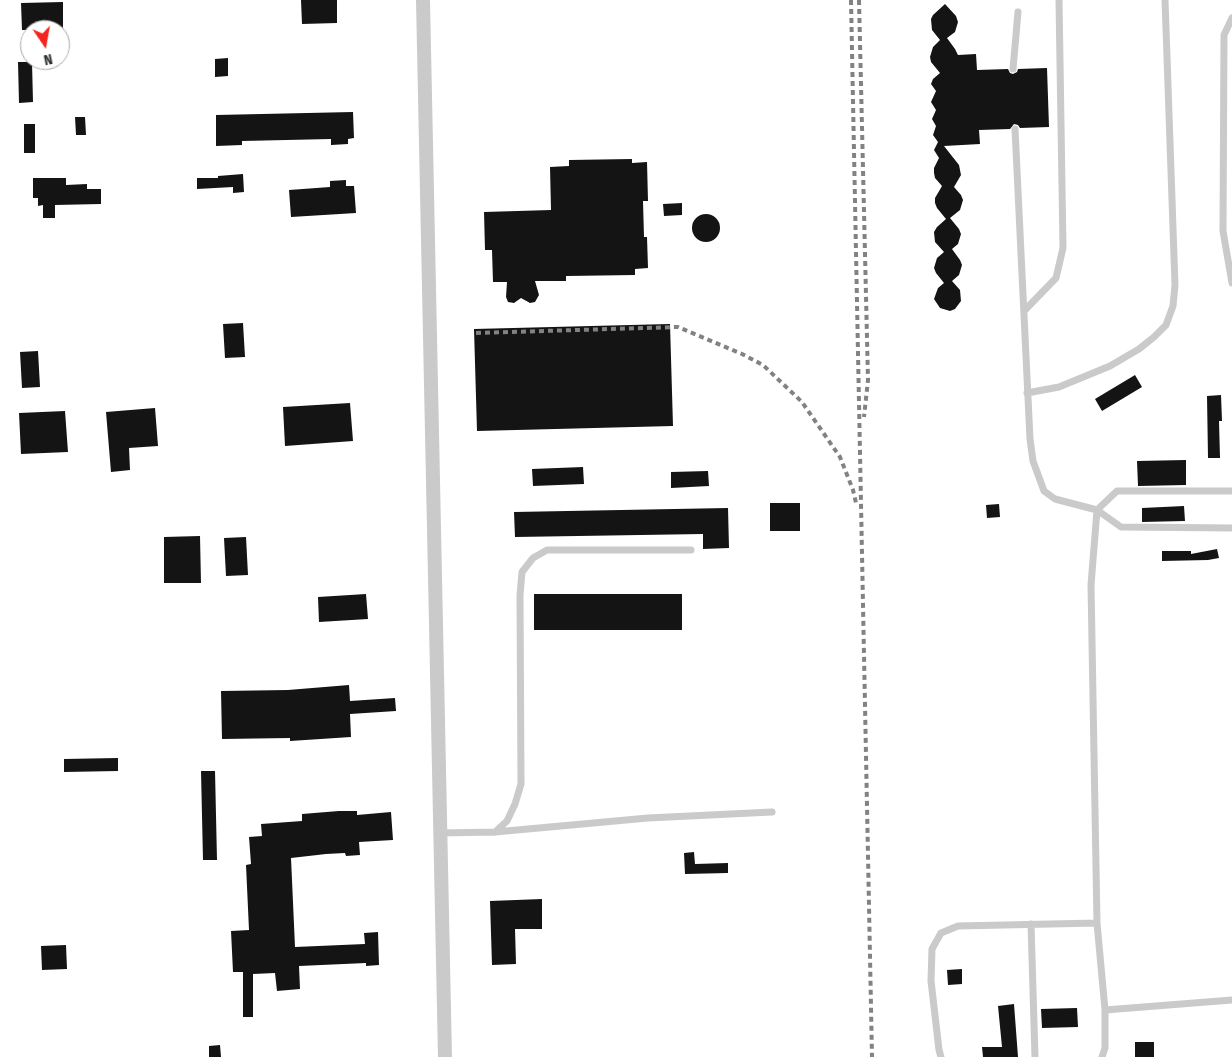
<!DOCTYPE html>
<style>
body{margin:0}
#map{position:relative;width:1232px;height:1057px;overflow:hidden;background:#fff;font-family:"Fira Sans Condensed",sans-serif}
canvas{display:block}
.north{position:absolute;left:20px;top:20px;width:50px;height:50px;box-sizing:border-box;background:#fff;border:1px solid #ababab;border-radius:50%;rotate:168deg;font-size:14px;font-weight:700;line-height:20px;text-align:center;color:#2d2d2d}
.north::after{content:'';display:block;margin:auto;width:18px;height:22px;background:#f5241e;clip-path:polygon(50% 0,100% 100%,50% 72%,0 100%)}
</style>
<div id="map">
<canvas width="1232" height="1057"></canvas>
<div class="north">N</div>
</div>
<script>
const ctx = document.querySelector('canvas').getContext('2d');
ctx.lineJoin = 'round';
function fill(path, color) {
  ctx.fillStyle = color;
  ctx.fill(path, 'evenodd');
}
function poly(rows) {
  const path = new Path2D();
  for (const r of rows) {
    if (r.length === 3) {
      path.moveTo(r[0] + r[2], r[1]);
      path.arc(r[0], r[1], r[2], 0, 2 * Math.PI);
      continue;
    }
    path.moveTo(r[0], r[1]);
    for (let i = 2; i < r.length; i += 2) path.lineTo(r[i], r[i + 1]);
  }
  return path;
}
function strokePath(path, color, width, dash) {
  ctx.strokeStyle = color;
  ctx.lineWidth = width;
  ctx.lineCap = dash ? 'butt' : 'round';
  ctx.setLineDash(dash || []);
  ctx.stroke(path);
}
const building = poly([
 [301,0,337,0,337,23,302,24],
 [63,2,63,30,22,30,21,3],
 [945,4,956,16,958,22,955,32,947,38,955,49,958,55,976,54,977,70,1008,69,1010,73,1013,74,1017,72,1018,69,1047,68,1049,127,1020,128,1018,125,1014,124,1010,129,979,130,980,144,944,146,959,165,961,175,954,187,961,195,963,200,960,210,950,218,959,229,961,234,958,244,952,249,960,260,962,265,959,275,952,281,960,290,961,301,955,309,950,311,940,308,934,299,938,288,944,283,936,273,934,268,937,258,944,252,935,242,934,232,937,227,946,219,937,208,935,203,935,198,942,186,935,178,934,173,934,168,939,158,934,150,938,142,933,135,936,126,932,119,936,110,931,102,936,91,931,84,933,79,940,73,931,62,930,57,933,47,940,40,932,30,931,19,933,15],
 [228,58,228,76,215,77,215,59],
 [18,62,32,62,33,102,19,103],
 [353,112,354,138,348,139,348,144,331,145,331,139,242,141,242,145,216,146,216,115],
 [75,117,85,117,86,135,76,135],
 [24,124,35,124,35,153,24,153],
 [632,159,632,163,647,162,648,201,643,201,644,237,647,237,648,268,635,269,635,275,566,276,566,281,535,281,539,295,535,302,530,303,521,298,514,303,508,302,506,297,507,282,493,282,492,250,485,250,484,212,551,210,550,167,569,166,569,160],
 [243,174,244,192,233,193,233,187,197,189,197,178,218,178,218,176],
 [33,178,66,178,66,185,87,184,87,189,101,189,101,204,55,205,55,218,43,218,43,205,38,206,38,198,33,198],
 [346,180,346,186,354,186,356,213,291,217,289,190,330,187,330,181],
 [682,203,682,215,664,216,663,204],
 [706,228,14],
 [243,323,245,357,225,358,223,324],
 [670,324,673,426,477,431,474,329],
 [38,351,40,387,22,388,20,352],
 [1135,375,1142,387,1102,411,1095,399],
 [1221,395,1222,421,1219,421,1220,458,1208,458,1207,396],
 [350,403,353,441,285,446,283,407],
 [155,408,158,446,129,448,130,470,111,472,106,412],
 [65,411,68,452,21,454,19,413],
 [1186,460,1186,485,1138,486,1137,461],
 [583,467,584,484,533,486,532,469],
 [708,471,709,486,671,488,671,472],
 [770,503,800,503,800,531,770,531],
 [999,504,1000,517,987,518,986,505],
 [1184,506,1185,521,1142,522,1142,508],
 [728,508,729,548,703,549,703,534,515,537,514,512],
 [200,536,201,583,164,583,164,537],
 [246,537,248,575,226,576,224,538],
 [1217,549,1219,558,1208,560,1162,561,1162,551,1191,551,1191,554],
 [366,594,368,619,319,622,318,597],
 [534,594,682,594,682,630,534,630],
 [349,685,350,701,395,698,396,711,350,714,351,737,290,741,290,738,222,739,221,691,288,690],
 [118,758,118,771,64,772,64,759],
 [201,771,215,771,217,860,203,860],
 [339,811,357,811,357,815,391,812,393,840,359,842,360,855,346,856,345,853,326,854,291,858,295,947,365,944,364,933,378,932,379,965,366,966,366,963,299,966,300,989,277,991,275,973,253,974,253,1017,243,1017,243,972,233,972,231,931,249,930,246,865,251,864,249,837,262,836,261,824,302,821,302,814],
 [694,852,695,864,728,863,728,873,685,874,684,853],
 [542,899,542,929,515,929,516,964,492,965,490,901],
 [66,945,67,969,42,970,41,946],
 [962,969,962,984,948,985,947,970],
 [1014,1004,1018,1057,983,1057,982,1047,1002,1047,998,1006],
 [1077,1008,1078,1027,1042,1028,1041,1009],
 [1135,1042,1154,1042,1154,1057,1135,1057],
 [220,1045,221,1057,209,1057,209,1046]
]);
const lane = poly([
 [1232,18,1224,35,1223,231,1232,283],
 [1013,69,1018,12],
 [1015,129,1030,439,1033,461,1044,491,1055,499,1097,510,1121,527,1232,528],
 [1024,311,1056,278,1063,248,1059,0],
 [1027,393,1059,387,1110,366,1139,349,1154,337,1166,325,1173,306,1175,285,1165,0],
 [1232,491,1117,491,1097,510,1091,585,1097,923,1105,1010,1232,1000],
 [495,832,507,821,515,804,521,784,520,595,522,572,533,558,547,550,691,550],
 [440,833,495,832,648,818,772,812],
 [1031,924,1035,1057],
 [941,1057,939,1050,931,981,932,949,941,933,958,926,1097,923],
 [1102,1057,1105,1048,1105,1010]
]);
const street = poly([
 [423,0,445,1057]
]);
const rail = poly([
 [851,0,872,1057],
 [859,0,868,380,864,417],
 [476,333,678,327,742,354,763,365,802,402,840,457,853,490,856,503]
]);
fill(building, '#141414');
strokePath(lane, '#cacaca', 7);
strokePath(street, '#cacaca', 14);
strokePath(rail, '#828282', 4, [5, 4]);
</script>
